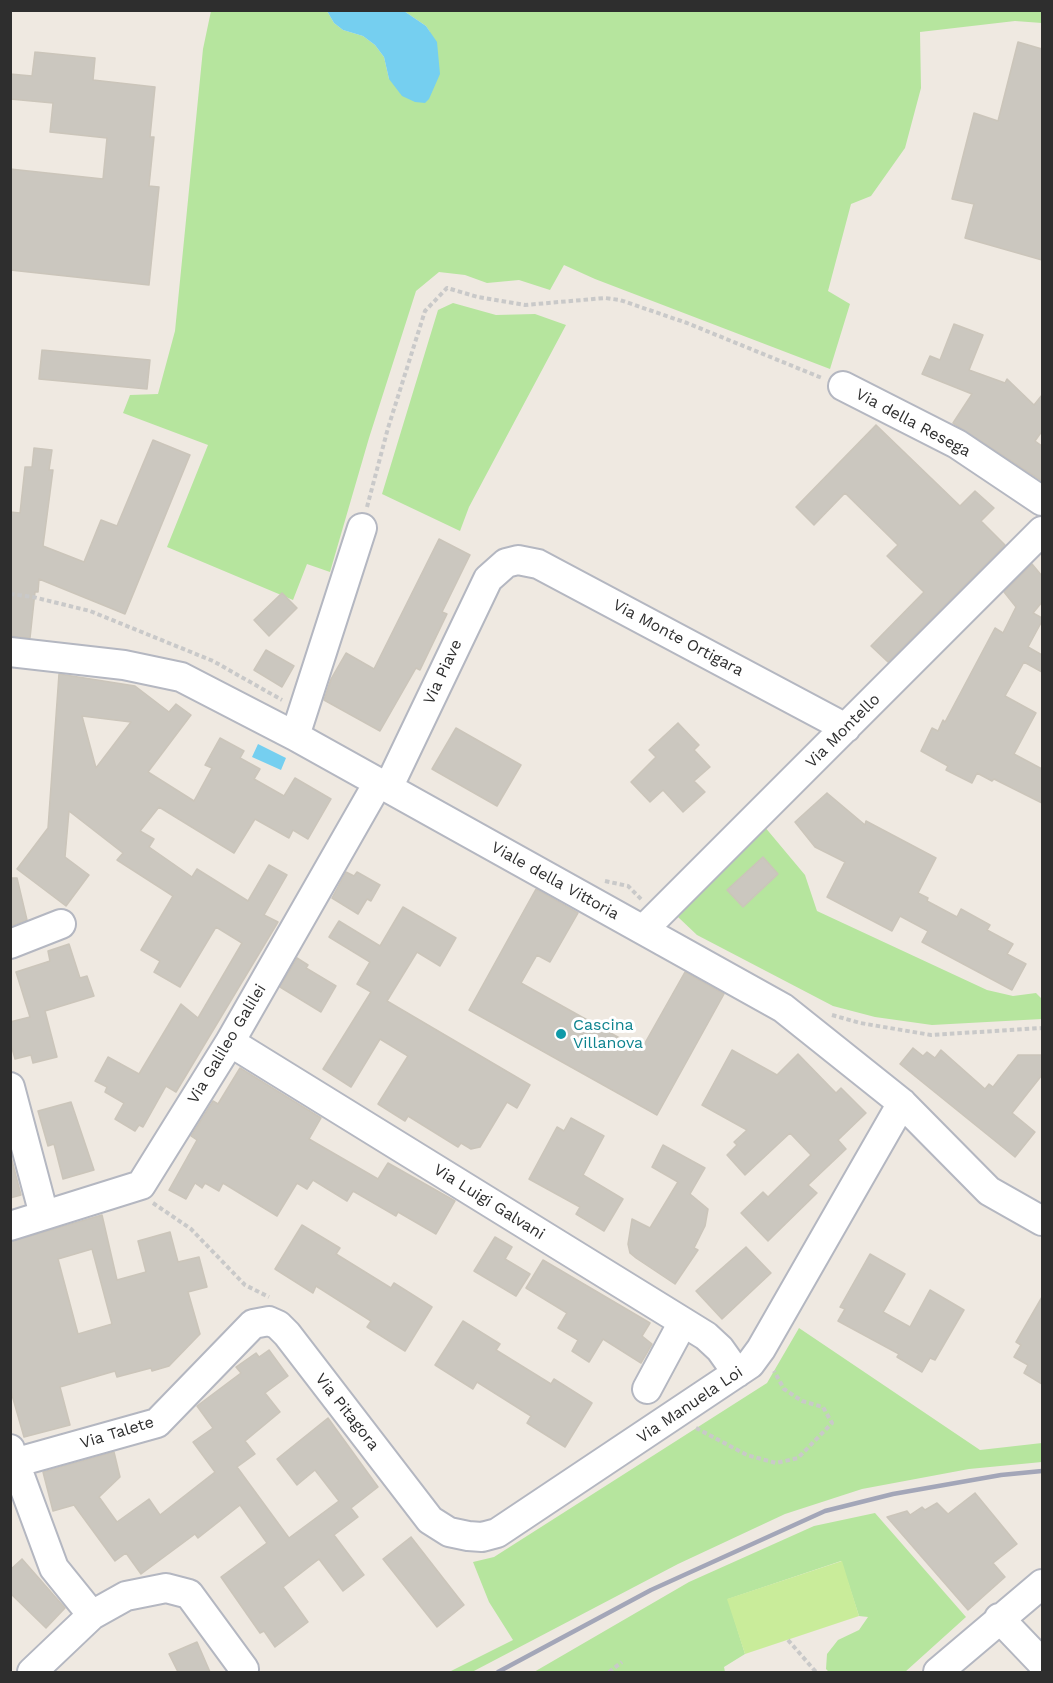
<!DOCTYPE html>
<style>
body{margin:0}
#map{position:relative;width:1053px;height:1683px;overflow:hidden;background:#efe9e1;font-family:"Work Sans",sans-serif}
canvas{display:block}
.frame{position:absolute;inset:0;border:12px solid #2e2e2e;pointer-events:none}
</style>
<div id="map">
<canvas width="1053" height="1683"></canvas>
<div class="frame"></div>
</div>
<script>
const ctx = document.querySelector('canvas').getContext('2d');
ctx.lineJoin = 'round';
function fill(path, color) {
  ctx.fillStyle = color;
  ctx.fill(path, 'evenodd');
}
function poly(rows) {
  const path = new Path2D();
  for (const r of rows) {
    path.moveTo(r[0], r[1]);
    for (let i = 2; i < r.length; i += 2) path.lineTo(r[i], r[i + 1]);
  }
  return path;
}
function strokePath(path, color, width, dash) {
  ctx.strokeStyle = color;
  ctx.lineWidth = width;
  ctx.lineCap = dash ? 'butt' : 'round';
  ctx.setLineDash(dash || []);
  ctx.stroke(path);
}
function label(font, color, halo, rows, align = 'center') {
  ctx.font = font + ' "Work Sans",sans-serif';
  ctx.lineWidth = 6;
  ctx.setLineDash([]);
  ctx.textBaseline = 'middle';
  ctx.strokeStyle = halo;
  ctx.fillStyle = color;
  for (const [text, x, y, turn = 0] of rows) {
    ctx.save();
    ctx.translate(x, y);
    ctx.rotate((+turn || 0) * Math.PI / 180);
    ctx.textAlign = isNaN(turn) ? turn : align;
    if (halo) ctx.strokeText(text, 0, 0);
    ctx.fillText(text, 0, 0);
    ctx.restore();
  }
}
const green = poly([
 [211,11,327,11,334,23,343,30,363,36,375,45,384,57,389,79,430,32,426,26,404,11,1042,11,1042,23,1015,21,920,32,921,88,905,148,871,196,851,204,828,291,850,304,830,369,595,279,564,265,550,290,519,280,487,283,465,275,439,272,416,291,369,438,330,572,307,564,293,600,167,547,208,445,123,413,130,395,158,394,175,331,203,49],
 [453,303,496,315,535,314,566,325,469,507,460,531,382,494,438,310],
 [764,826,805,875,817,911,987,990,1013,996,1036,993,1042,999,1042,1019,932,1025,875,1017,833,1006,697,935,678,917],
 [799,1328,980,1450,1042,1443,1042,1462,969,1469,862,1489,785,1514,678,1564,472,1672,449,1672,513,1640,489,1602,473,1562,494,1557,767,1383],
 [875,1513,966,1617,905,1672,829,1672,826,1669,827,1654,838,1640,859,1630,868,1617,859,1616,841,1561,728,1599,745,1654,724,1667,725,1672,534,1672,689,1582,814,1526]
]);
const pitch = poly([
 [842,1561,859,1616,745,1654,727,1599]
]);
const water = poly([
 [327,11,404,11,426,26,437,42,440,74,429,99,425,103,415,102,402,96,389,79,384,57,375,45,363,36,343,30,334,23],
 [258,744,286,758,281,770,252,757]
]);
const building = poly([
 [1018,42,1042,49,1042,260,965,238,974,204,952,199,974,113,998,121,1018,42],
 [35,52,95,58,93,80,155,87,150,137,154,137,149,186,159,187,149,285,10,270,10,169,103,179,107,138,50,132,53,103,10,99,10,74,32,76,35,52],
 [954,324,983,335,969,370,1005,383,1007,379,1034,405,1042,395,1042,431,1035,441,1042,446,1042,481,953,423,972,394,922,374,930,356,940,360,954,324],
 [42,350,150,360,147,389,39,379,42,350],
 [876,425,960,506,975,491,994,508,981,521,1005,545,888,662,871,646,924,592,887,556,898,545,845,493,814,525,796,507,876,425],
 [153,440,190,455,125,614,39,579,38,592,35,592,30,638,10,636,10,512,20,513,25,467,32,467,34,448,52,450,49,470,53,470,43,546,84,562,101,520,117,526,153,440],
 [439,539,470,555,442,612,447,614,420,670,416,668,380,731,324,700,331,679,346,653,374,669,439,539],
 [1032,564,1042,576,1042,602,1033,613,1042,618,1042,621,1028,647,1042,655,1042,672,1024,662,1005,696,1036,713,1014,754,1042,769,1042,803,994,779,992,781,977,773,972,783,946,770,948,766,921,751,932,728,938,731,943,720,945,722,995,628,1003,633,1016,607,1004,592,1032,564],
 [282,593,297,608,269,636,254,620,282,593],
 [266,650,294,666,282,687,254,670,266,650],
 [59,674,135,686,169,712,176,704,191,715,148,772,194,801,212,768,205,765,220,738,244,751,240,758,260,769,254,779,284,796,295,778,331,799,308,839,293,830,289,838,255,819,234,853,159,807,140,831,154,839,149,847,192,877,197,869,248,901,269,865,287,875,264,915,278,922,176,1092,166,1086,143,1127,139,1125,135,1131,115,1119,124,1103,105,1092,107,1087,95,1081,108,1057,139,1074,181,1004,198,1018,242,943,216,927,180,987,154,972,160,961,141,950,173,896,117,860,123,853,69,811,65,857,89,875,66,906,17,869,48,828,59,674],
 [82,716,131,722,96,768,82,716],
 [678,723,699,745,694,750,710,767,694,781,705,792,683,812,663,790,650,802,631,782,656,757,649,750,678,723],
 [456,728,521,765,497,806,432,769,456,728],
 [827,793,865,825,866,821,936,858,918,893,928,898,927,901,957,917,961,909,990,925,987,930,1013,944,1007,954,1026,964,1012,990,922,942,928,931,900,916,892,931,827,897,845,862,815,847,795,822,827,793],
 [763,857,778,874,743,907,727,890,763,857],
 [346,872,354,876,357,872,380,885,371,901,367,899,358,914,332,898,346,872],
 [10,878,17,878,27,920,10,926,10,878],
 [536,889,578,913,550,962,537,955,521,983,641,1050,685,972,724,994,657,1115,469,1010,536,889],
 [403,907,456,938,440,966,417,952,387,1001,530,1085,517,1108,507,1102,480,1147,471,1149,461,1143,458,1147,408,1116,405,1121,378,1104,408,1056,380,1039,351,1087,323,1069,371,992,357,984,370,962,329,937,339,921,380,946,403,907],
 [69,944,80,978,87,976,94,996,45,1011,57,1057,33,1063,31,1055,15,1059,10,1041,10,1022,30,1017,16,972,50,961,48,951,69,944],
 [297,958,308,965,306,968,336,986,321,1012,280,987,297,958],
 [913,1048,923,1056,927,1052,935,1058,941,1050,985,1089,989,1084,993,1087,1018,1055,1042,1055,1042,1075,1012,1113,1035,1132,1015,1157,900,1064,913,1048],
 [732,1050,777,1075,798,1054,836,1093,841,1088,866,1113,838,1140,846,1149,808,1185,817,1193,768,1241,741,1213,763,1192,768,1197,811,1155,790,1133,745,1175,727,1155,737,1145,734,1142,747,1130,702,1105,732,1050],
 [240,1068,321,1118,309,1139,378,1179,388,1163,455,1201,436,1234,398,1212,396,1216,353,1191,347,1201,313,1180,307,1189,297,1183,277,1216,223,1183,219,1191,205,1183,202,1188,195,1183,186,1199,169,1190,197,1140,191,1136,213,1101,218,1104,240,1068],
 [71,1102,94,1170,63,1179,54,1144,48,1146,38,1111,71,1102],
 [571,1118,604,1136,583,1175,623,1199,604,1231,576,1214,580,1207,529,1179,557,1127,564,1131,571,1118],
 [663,1145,705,1168,690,1194,708,1209,705,1226,694,1248,698,1250,675,1284,636,1258,630,1253,628,1244,632,1219,650,1228,678,1182,652,1167,663,1145],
 [10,1153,21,1195,10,1198,10,1153],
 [102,1215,117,1280,146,1272,138,1241,170,1232,178,1262,199,1257,207,1287,188,1292,200,1334,169,1366,152,1371,151,1368,117,1377,115,1371,60,1387,70,1425,24,1437,10,1388,10,1242,102,1215],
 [92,1249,112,1324,78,1334,58,1259,92,1249],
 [302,1225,340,1248,336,1254,391,1288,394,1283,432,1307,405,1351,367,1327,371,1321,316,1286,313,1293,275,1269,302,1225],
 [495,1237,512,1247,505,1259,530,1274,516,1296,474,1271,495,1237],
 [746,1247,771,1273,722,1319,696,1291,746,1247],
 [870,1254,905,1274,883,1312,910,1327,930,1290,964,1310,935,1360,930,1358,922,1372,897,1357,899,1354,838,1321,845,1309,840,1307,870,1254],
 [543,1260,650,1323,642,1336,652,1344,641,1363,603,1339,589,1362,572,1351,578,1340,558,1328,567,1313,526,1288,543,1260],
 [1042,1297,1042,1384,1024,1373,1028,1365,1014,1357,1021,1345,1016,1342,1042,1297],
 [463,1321,500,1344,496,1350,551,1384,554,1379,592,1403,565,1447,527,1423,531,1416,477,1382,473,1389,435,1365,463,1321],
 [269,1350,288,1376,265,1393,280,1412,245,1441,255,1454,237,1467,289,1538,339,1501,315,1470,297,1485,277,1459,328,1418,378,1487,351,1508,358,1517,334,1535,364,1575,343,1591,319,1559,283,1587,308,1622,275,1647,264,1631,260,1633,221,1577,267,1543,240,1505,198,1538,195,1534,141,1574,126,1553,115,1561,74,1505,53,1511,43,1472,114,1452,120,1477,99,1497,117,1522,149,1499,160,1515,215,1472,193,1442,213,1428,197,1406,241,1373,236,1367,256,1353,259,1357,269,1350],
 [975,1493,1017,1544,993,1563,1005,1577,968,1610,887,1517,907,1511,910,1515,922,1507,925,1510,937,1503,948,1514,975,1493],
 [411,1537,464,1605,437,1627,383,1559,411,1537],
 [22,1559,65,1608,46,1628,10,1593,10,1570,22,1559],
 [197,1642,210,1672,178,1672,169,1654,197,1642]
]);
const path = poly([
 [367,507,388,428,425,311,447,288,478,297,525,305,605,298,620,300,687,323,822,378],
 [10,594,33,597,90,611,213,661,282,700],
 [605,881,628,886,642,900],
 [832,1015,860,1023,931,1035,1042,1028],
 [153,1203,191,1229,245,1285,269,1297],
 [696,1428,747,1455,776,1463,798,1458,832,1423,823,1407,802,1401,784,1389,774,1371],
 [788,1640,816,1672],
 [609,1672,622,1662]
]);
const minor = poly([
 [843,386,957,444,1042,501],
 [10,652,124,665,181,677,295,736,783,1008,902,1103,989,1191,1042,1221],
 [295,736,362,528],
 [388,788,488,579,506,563,518,560,538,564,846,728],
 [643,930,1042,531],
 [10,944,61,924],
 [230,1042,706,1336,720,1349,737,1373],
 [10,1087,44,1215],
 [10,1226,141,1185,230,1042,378,783],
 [647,1389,683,1322],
 [10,1449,54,1568,92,1615],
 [14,1463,157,1423,253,1324,269,1321,278,1325,287,1334,430,1520,449,1532,468,1536,482,1537,497,1533,750,1364,761,1349,902,1103],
 [999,1618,1042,1663],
 [32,1672,92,1615,126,1596,166,1588,189,1594,244,1669],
 [938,1672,1042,1584]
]);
const rail = poly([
 [498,1672,651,1590,825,1511,893,1494,1001,1475,1042,1471]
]);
const markers = [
 [561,1034,6,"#0f9aa8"]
];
const streetNames = [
 ["Via della Resega",913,423,28],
 ["Via Monte Ortigara",678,638,28],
 ["Via Piave",443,672,-65],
 ["Via Montello",843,731,-45],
 ["Viale della Vittoria",555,881,29],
 ["Via Galileo Galilei",227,1044,-59],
 ["Via Luigi Galvani",489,1202,32],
 ["Via Manuela Loi",690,1405,-34],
 ["Via Pitagora",347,1412,52],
 ["Via Talete",117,1433,-17]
];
const cultureNames = [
 ["Cascina",573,1025],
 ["Villanova",573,1043]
];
fill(green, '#b6e59e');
fill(pitch, '#c9ec9a');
fill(water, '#75cff0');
fill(building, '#cbc7bf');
strokePath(building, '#cbc5ba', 1.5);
strokePath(minor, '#b4b7c1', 32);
strokePath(path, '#c9c9c9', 4, [4.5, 3]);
strokePath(minor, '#fff', 28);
strokePath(rail, '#a3a6b8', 4.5);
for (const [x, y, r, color] of markers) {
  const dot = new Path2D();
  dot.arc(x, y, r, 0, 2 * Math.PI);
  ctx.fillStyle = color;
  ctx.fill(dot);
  strokePath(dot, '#fff', 2);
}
label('16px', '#2e2e2e', '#fff', streetNames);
label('16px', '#0d838f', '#fff', cultureNames, 'left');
</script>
